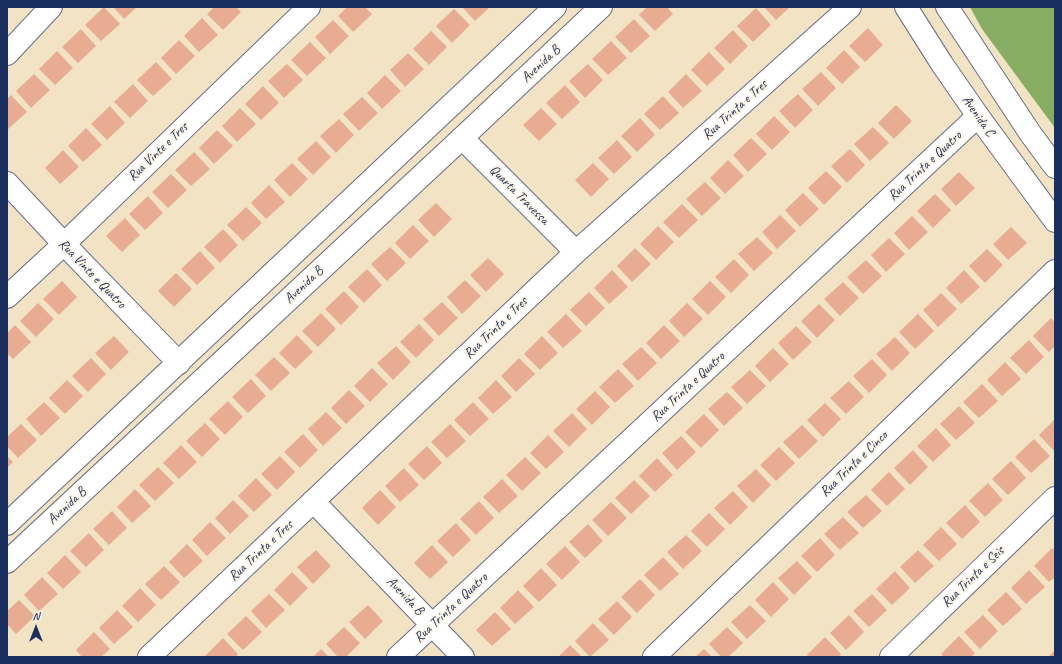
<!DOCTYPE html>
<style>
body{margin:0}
#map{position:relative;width:1062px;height:664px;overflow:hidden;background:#f2e3c5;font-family:Caveat,sans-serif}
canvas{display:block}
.frame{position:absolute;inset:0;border:8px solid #1b2f5e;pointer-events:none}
.north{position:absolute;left:16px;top:608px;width:40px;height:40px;-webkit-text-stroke:3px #fcf5e5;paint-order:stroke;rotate:0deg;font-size:11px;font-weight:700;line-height:16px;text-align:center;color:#1b2f5e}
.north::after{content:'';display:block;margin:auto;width:14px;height:18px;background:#1b2f5e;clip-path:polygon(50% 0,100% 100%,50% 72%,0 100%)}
</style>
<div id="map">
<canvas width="1062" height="664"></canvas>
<div class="frame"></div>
<div class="north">N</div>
</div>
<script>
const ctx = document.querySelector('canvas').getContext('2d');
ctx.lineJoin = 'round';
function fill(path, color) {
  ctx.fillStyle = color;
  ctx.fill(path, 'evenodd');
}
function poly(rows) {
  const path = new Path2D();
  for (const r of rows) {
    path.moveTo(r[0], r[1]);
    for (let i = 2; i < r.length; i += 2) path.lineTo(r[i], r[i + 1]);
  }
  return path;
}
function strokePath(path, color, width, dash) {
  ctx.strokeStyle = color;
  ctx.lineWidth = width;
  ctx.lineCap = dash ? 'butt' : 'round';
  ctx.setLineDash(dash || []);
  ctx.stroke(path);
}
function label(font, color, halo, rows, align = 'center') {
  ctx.font = font + ' Caveat,sans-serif';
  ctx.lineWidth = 3.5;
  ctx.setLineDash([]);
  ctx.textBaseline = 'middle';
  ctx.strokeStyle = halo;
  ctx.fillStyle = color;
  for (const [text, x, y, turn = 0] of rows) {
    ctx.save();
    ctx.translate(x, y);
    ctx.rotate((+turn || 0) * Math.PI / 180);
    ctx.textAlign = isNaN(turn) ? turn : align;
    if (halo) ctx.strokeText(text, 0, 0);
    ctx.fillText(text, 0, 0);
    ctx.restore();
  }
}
const forest = poly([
 [970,7,1055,7,1055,128,982,29]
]);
const building = poly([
 [104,7,120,24,101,41,85,25],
 [113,7,137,7,124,19],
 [214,7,236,7,241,12,223,30,207,14],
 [347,7,365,7,372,14,353,32,338,16],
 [462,7,490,7,475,21],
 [647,7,667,7,673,14,655,31,639,15],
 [764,7,790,7,776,20],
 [756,8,771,25,753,42,737,26],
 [454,9,470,25,452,43,436,26],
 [202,18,218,35,199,52,184,36],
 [634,19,650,36,631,53,615,37],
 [333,20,349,36,330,54,315,37],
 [868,28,883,45,865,62,849,46],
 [81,29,96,46,78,63,62,47],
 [733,30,748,46,730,64,714,48],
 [431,31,447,47,429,65,413,49],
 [179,40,195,56,176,74,161,58],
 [611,41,627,58,608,75,592,59],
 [310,42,326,58,307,76,291,60],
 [844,50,860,67,842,84,826,68],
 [57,51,73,68,55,85,39,69],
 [709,52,725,69,707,86,691,70],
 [408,53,424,69,405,87,390,70],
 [156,62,172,79,153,96,137,80],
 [287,64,303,80,284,98,268,81],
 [588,64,603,80,585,98,569,81],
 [821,72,836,88,818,106,802,89],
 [34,74,50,90,31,108,16,91],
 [686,74,702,91,683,108,668,92],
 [385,75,401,91,382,109,367,93],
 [133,84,148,101,130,118,114,102],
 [565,85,580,102,562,119,546,103],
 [263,86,279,103,261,120,245,104],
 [798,94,813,110,795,128,779,111],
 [11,95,27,112,8,129,7,128,7,99],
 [663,96,679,113,660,130,644,114],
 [362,97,378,113,359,131,343,114],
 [896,105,912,121,894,139,878,123],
 [110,106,125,123,107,140,91,124],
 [240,108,256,124,237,142,222,126],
 [541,108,557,124,539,141,523,125],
 [774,116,790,132,772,150,756,134],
 [640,118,655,135,637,152,621,136],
 [339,119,354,135,336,153,320,136],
 [873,127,889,143,870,161,854,144],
 [86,128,102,145,83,162,68,146],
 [217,130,233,146,214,164,199,148],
 [751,138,767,154,748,172,733,155],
 [617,140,632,157,614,174,598,158],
 [316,141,331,157,313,175,297,159],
 [850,149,865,165,847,183,831,166],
 [63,150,79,167,60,184,45,168],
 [194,152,210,169,191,186,175,170],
 [728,160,744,176,725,194,710,178],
 [292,163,308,179,290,197,274,180],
 [593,163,609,179,591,197,575,180],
 [826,171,842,187,824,205,808,188],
 [959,172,975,188,956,206,941,189],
 [171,174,187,190,168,208,152,192],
 [705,182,721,198,702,216,686,199],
 [269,185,285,202,266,219,251,203],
 [803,193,819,209,800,227,785,210],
 [935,194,951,210,933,228,917,211],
 [148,196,163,213,145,230,129,214],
 [436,203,452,219,434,237,418,220],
 [682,204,698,220,679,238,663,222],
 [246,207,262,223,243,241,227,225],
 [780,215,796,231,777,249,762,232],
 [912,216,928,232,909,250,894,233],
 [125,218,140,235,122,252,106,236],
 [413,225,429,241,410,259,395,243],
 [658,226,674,242,656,260,640,244],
 [1011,227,1027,243,1008,260,993,244],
 [223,229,238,245,220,263,204,247],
 [757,237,773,253,754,271,738,254],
 [889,238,905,254,886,272,871,255],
 [390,247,406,263,387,281,371,264],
 [635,248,651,264,632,282,617,266],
 [987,249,1003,265,985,283,969,266],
 [200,251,215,268,197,285,181,269],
 [488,258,504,274,486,292,470,275],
 [734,259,749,275,731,293,715,277],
 [866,260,882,276,863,294,847,277],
 [367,269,382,285,364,303,348,287],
 [612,270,628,287,609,304,594,288],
 [964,270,980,287,961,304,946,288],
 [176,273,192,289,174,307,158,291],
 [465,280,481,296,462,314,447,297],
 [62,281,77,297,59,315,43,299],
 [710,281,726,297,708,315,692,299],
 [843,282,859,298,840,316,824,299],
 [344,291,359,307,341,325,325,309],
 [589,292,605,308,586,326,570,310],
 [941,293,957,309,938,327,923,310],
 [442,302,458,318,439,336,423,319],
 [38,303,54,319,36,337,20,321],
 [687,303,703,319,684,337,669,321],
 [819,304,835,320,817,338,801,321],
 [321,313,336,329,318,347,302,331],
 [566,314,582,331,563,348,547,332],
 [918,314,934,331,915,349,899,332],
 [1051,318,1055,322,1055,346,1049,352,1033,336],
 [419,324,434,340,416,358,400,342],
 [15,325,31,342,13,359,7,353,7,333],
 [664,325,680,341,661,359,646,343],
 [796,326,812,342,793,360,778,343],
 [297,335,313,352,295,369,279,353],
 [114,336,129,352,111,370,95,353],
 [542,336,558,353,540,370,524,354],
 [895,337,910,353,892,371,876,354],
 [1029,340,1044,357,1026,374,1010,358],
 [396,346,411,362,393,380,377,363],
 [641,347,657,363,638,381,622,364],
 [773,348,789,364,770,382,755,366],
 [274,357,290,373,271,391,255,375],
 [91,358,106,374,88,392,72,376],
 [519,358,535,374,516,392,501,376],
 [872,359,887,375,869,393,853,376],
 [1005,362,1021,379,1002,396,987,380],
 [372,368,388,384,370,402,354,386],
 [618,369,634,386,615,403,599,387],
 [750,370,766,386,747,404,731,387],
 [251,379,266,396,248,413,232,397],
 [67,380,83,396,65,414,49,398],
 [496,380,512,397,493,414,478,398],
 [849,381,864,397,846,414,830,398],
 [982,384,998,401,979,418,963,402],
 [349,390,365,406,346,424,331,408],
 [595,391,610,407,592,425,576,409],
 [727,392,743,408,724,426,708,409],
 [228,401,243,417,225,435,209,419],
 [44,402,60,418,41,436,26,419],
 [473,402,489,419,470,436,454,420],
 [825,403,841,419,823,437,807,420],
 [959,406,975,423,956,440,940,424],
 [326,412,342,428,323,446,308,429],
 [572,413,587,429,569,447,553,431],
 [704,414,719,430,701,448,685,432],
 [1055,419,1055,452,1039,435],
 [205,423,220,439,202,457,186,441],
 [21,424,37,440,18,458,7,446,7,437],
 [450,424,466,441,447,458,431,442],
 [802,425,818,441,799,459,783,442],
 [936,428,951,445,933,462,917,446],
 [303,434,318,450,300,468,284,452],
 [548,435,564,452,546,469,530,453],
 [681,436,696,452,677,470,662,453],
 [1034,439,1050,456,1031,473,1015,457],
 [181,445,197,462,179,479,163,463],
 [427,446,442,463,424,480,408,464],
 [779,447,795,463,776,481,760,465],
 [913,450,928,467,910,485,894,468],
 [7,456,13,462,7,468],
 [280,456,295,472,277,490,261,474],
 [525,457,541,473,522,491,506,475],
 [657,458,673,475,655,492,639,476],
 [1011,461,1026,478,1008,495,992,479],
 [158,467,174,483,155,501,139,485],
 [404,468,419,485,400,502,385,486],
 [756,469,771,485,753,503,737,486],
 [889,472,905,489,887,506,871,490],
 [256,478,272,495,254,512,238,496],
 [502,479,518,496,499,513,483,497],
 [634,480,650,496,631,514,615,498],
 [988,483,1003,500,985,517,969,501],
 [135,489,151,506,132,523,117,507],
 [380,490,396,507,378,525,362,508],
 [733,491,748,507,730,525,714,508],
 [866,495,882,511,863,528,847,512],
 [233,500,249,516,230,534,215,518],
 [479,501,494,518,476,535,460,519],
 [611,502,627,518,608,536,592,520],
 [965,505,980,522,962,539,946,523],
 [112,511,127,528,109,545,93,529],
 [709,513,725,529,707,547,691,531],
 [843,517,859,533,840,550,824,534],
 [210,522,226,538,207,556,192,540],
 [456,523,471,540,453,557,437,541],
 [588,524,603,541,585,558,569,542],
 [941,527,957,544,939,561,923,545],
 [89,533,104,550,86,567,70,551],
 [686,535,702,551,683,569,667,552],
 [820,538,835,555,817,572,801,556],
 [187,544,203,561,184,578,169,562],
 [432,545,448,562,430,579,414,563],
 [565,546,580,562,562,580,546,564],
 [1052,548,1055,551,1055,577,1049,582,1034,566],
 [316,550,331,566,313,584,297,567],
 [918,550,934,566,915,583,900,567],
 [65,555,81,572,63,589,47,573],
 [663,557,679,574,660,591,644,575],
 [797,561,812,577,794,595,778,578],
 [164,566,180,582,161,600,145,584],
 [541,568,557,585,539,602,523,586],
 [1029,570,1045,587,1026,604,1011,588],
 [895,571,910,588,892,605,876,589],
 [292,572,308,588,290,606,274,590],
 [42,577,58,594,39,611,24,595],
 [640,579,655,595,637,613,621,597],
 [773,582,789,599,771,617,755,600],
 [140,588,156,605,138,622,122,606],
 [518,590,534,607,515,624,500,608],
 [1006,592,1022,609,1003,626,987,610],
 [269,594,285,610,266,628,251,611],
 [872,594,887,610,869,627,853,611],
 [19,600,35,616,16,634,7,624,7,611],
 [617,601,632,617,614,635,598,619],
 [368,605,383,621,365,639,349,622],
 [750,605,766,621,747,639,731,622],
 [117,610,133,627,114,644,99,628],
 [495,612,511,629,492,646,476,630],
 [849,615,864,632,846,650,830,633],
 [983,615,998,631,980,649,964,632],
 [246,616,262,632,243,650,227,634],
 [593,623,609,640,590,657,575,641],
 [344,627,360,643,346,657,338,657,326,644],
 [727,627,743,643,728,657,721,657,709,644],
 [94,632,110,649,101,657,82,657,76,650],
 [959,636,975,653,971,657,944,657,941,654],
 [825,637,841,654,838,657,809,657,807,655],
 [223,638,238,654,236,657,206,657,205,656],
 [570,645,582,657,558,657],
 [321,649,329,657,313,657],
 [704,649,712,657,695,657],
 [1055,650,1055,657,1048,657]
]);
const street = poly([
 [7,54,51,7],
 [462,138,576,252],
 [7,183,64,244,179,363],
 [7,297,64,244,309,7],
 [313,501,463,657],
 [149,657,576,252,850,7],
 [398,657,978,116],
 [654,657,1055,271],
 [891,657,1055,498]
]);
const secondary = poly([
 [906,7,942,64,978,116,1055,221],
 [947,7,1030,133,1055,167],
 [7,524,555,7],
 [7,562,462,138,601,7]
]);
const streetNames = [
 ["Avenida B",541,64,-43],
 ["Rua Trinta e Tres",735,110,-42],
 ["Avenida C",978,116,55],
 ["Rua Vinte e Tres",158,152,-44],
 ["Rua Trinta e Quatro",925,166,-43],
 ["Quarta Travessa",519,195,45],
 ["Rua Vinte e Quatro",92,274,46],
 ["Avenida B",304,285,-43],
 ["Rua Trinta e Tres",496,328,-44],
 ["Rua Trinta e Quatro",688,387,-43],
 ["Rua Trinta e Cinco",854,464,-44],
 ["Avenida B",67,506,-43],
 ["Rua Trinta e Tres",261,551,-43],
 ["Rua Trinta e Seis",973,577,-44],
 ["Avenida B",405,596,46],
 ["Rua Trinta e Quatro",451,608,-43]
];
fill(forest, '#87ad63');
fill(building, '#e8ac93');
strokePath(street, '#666e82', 24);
strokePath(secondary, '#666e82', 24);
strokePath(street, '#fff', 22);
strokePath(secondary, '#fff', 22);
label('14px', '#1b2f5e', '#fcf5e5', streetNames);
</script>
